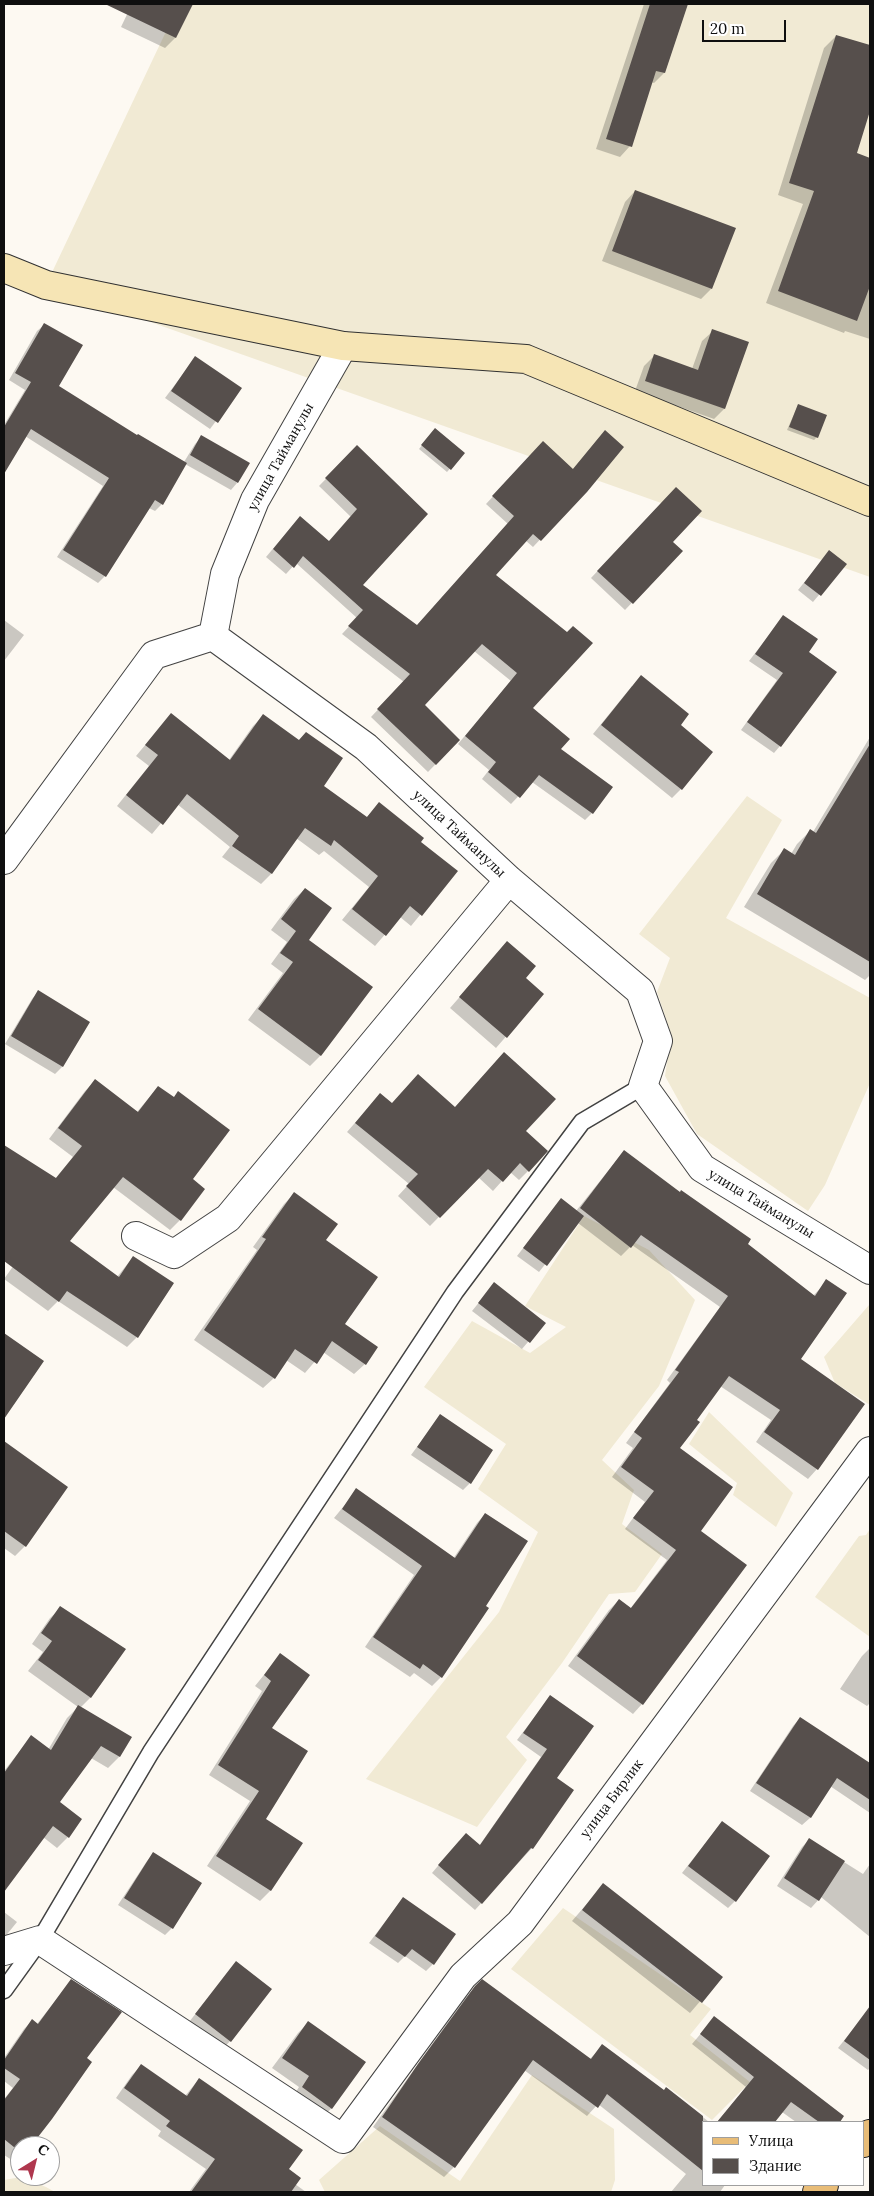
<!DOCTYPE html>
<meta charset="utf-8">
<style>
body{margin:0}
#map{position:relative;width:874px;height:2196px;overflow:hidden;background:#fdf9f2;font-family:Lora,serif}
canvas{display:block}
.frame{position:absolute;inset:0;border:5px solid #0f0f0f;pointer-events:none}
.legend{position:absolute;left:702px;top:2121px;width:162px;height:65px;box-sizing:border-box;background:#fff;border:1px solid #9f9f9f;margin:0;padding:6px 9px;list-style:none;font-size:15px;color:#0f0f0f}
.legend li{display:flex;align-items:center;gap:10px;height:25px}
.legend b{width:25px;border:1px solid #9f9f9f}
.north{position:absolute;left:10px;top:2136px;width:50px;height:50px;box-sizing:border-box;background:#fff;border:1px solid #9f9f9f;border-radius:50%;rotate:36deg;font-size:14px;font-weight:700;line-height:20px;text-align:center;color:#0f0f0f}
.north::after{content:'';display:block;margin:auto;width:18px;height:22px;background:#af374e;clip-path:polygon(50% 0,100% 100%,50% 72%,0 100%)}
.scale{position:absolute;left:702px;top:20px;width:84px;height:22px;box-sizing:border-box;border:2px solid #0f0f0f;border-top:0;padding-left:6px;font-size:15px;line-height:18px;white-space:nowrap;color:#0f0f0f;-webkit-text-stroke:4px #fff;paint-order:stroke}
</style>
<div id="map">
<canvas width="874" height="2196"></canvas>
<div class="frame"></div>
<ul class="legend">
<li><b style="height:6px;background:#e8bc77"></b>Улица</li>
<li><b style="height:14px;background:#564f4c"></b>Здание</li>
</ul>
<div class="north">С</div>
<div class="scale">20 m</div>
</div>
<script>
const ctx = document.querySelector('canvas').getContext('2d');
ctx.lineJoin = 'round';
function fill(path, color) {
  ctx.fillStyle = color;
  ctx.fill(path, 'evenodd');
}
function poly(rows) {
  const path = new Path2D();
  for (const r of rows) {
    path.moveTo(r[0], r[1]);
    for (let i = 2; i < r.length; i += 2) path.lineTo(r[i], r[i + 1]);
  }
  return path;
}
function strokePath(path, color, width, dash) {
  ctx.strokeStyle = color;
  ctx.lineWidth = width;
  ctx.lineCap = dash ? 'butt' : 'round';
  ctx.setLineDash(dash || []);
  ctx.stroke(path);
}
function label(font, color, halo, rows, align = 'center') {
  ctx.font = font + ' Lora,serif';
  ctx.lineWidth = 5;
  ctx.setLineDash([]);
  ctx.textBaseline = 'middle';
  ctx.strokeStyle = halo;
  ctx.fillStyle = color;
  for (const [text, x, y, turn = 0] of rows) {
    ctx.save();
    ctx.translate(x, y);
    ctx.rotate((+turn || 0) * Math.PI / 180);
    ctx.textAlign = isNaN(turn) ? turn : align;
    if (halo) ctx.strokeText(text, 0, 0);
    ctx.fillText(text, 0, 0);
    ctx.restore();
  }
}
const farmland = poly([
 [179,4,870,4,870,577,46,285],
 [747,796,782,820,726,918,870,998,870,1083,825,1185,808,1211,697,1134,665,1076,671,1034,657,992,670,958,639,934],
 [584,1216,649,1250,695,1300,659,1386,602,1460,634,1490,622,1524,662,1554,635,1592,609,1594,562,1663,506,1737,527,1760,477,1827,366,1779,499,1612,538,1532,478,1489,506,1444,424,1387,472,1321,530,1353,566,1327,525,1306],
 [869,1305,870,1306,870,1405,835,1383,824,1357],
 [709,1412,793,1493,776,1527,733,1495,737,1483,689,1444],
 [870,1529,870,1637,815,1597,859,1536,866,1535],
 [563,1908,711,2009,690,2035,750,2082,712,2120,511,1969],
 [532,2075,614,2129,615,2180,611,2192,325,2192,319,2180,380,2126,460,2181],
 [21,2177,46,2187,55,2192,4,2192,4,2180]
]);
const shadow = poly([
 [132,4,192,4,175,38,165,48,121,27],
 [644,4,686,4,664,73,654,83,651,82,630,146,620,157,596,149],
 [836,36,870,47,870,107,855,154,870,159,870,339,845,331,844,333,766,303,803,204,778,195,824,48],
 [635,191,711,289,701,299,602,261,625,202],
 [44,325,57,387,137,437,184,462,195,444,202,437,237,483,231,490,185,464,162,504,155,511,149,508,105,576,98,583,57,557,103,486,25,436,4,472,4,425,25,390,9,380,37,331],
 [713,331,724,409,714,419,635,391,644,366,654,356,692,369,702,341],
 [195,358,240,389,210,429,165,398],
 [798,405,817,437,814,440,787,430],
 [432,433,463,454,447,472,419,449],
 [598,439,586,491,533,547,525,540,494,575,531,708,559,749,592,813,585,820,532,782,511,804,482,779,489,770,458,744,511,681,474,651,423,705,459,740,428,772,371,717,404,682,342,634,357,618,296,563,286,574,266,557,293,525,329,542,351,517,319,486,357,447,361,585,416,627,508,524,486,504,536,450,572,470],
 [669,495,671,542,681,551,625,610,591,578],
 [829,552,845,564,813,602,798,590],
 [783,617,807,652,780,746,774,753,741,730,777,680,749,661],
 [4,620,24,635,4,661],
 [632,686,679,725,681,789,672,798,593,734],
 [171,714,229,760,253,726,263,716,298,741,306,733,322,787,366,818,379,804,419,842,456,871,411,926,400,917,375,946,342,920,369,887,324,851,319,855,296,838,271,874,261,884,222,857,230,847,177,804,152,834,117,806,149,766,136,756],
 [870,737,870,975,865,980,744,907,771,863,784,850,791,854,797,844,810,831,813,832],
 [305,889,307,940,371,987,320,1056,310,1066,248,1020,283,973,271,964,287,942,271,930,294,899],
 [507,943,524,979,543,994,496,1048,450,1008],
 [38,992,89,1022,62,1067,55,1074,5,1044,32,999],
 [95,1081,137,1112,158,1087,191,1179,180,1220,170,1230,113,1187,68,1242,117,1277,133,1257,173,1284,137,1337,127,1347,58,1301,48,1311,4,1279,24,1251,4,1238,4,1147,55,1179,73,1157,49,1139,85,1091],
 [380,1094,392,1104,454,1108,525,1131,528,1171,519,1180,510,1172,493,1191,478,1177,430,1226,398,1196,409,1184,347,1132],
 [624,1151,813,1296,827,1281,800,1360,817,1469,808,1479,756,1442,771,1420,720,1386,695,1420,678,1449,699,1531,642,1704,633,1714,568,1666,609,1610,619,1600,630,1609,667,1560,625,1529,645,1502,612,1477,633,1448,626,1443,670,1383,667,1380,720,1307,632,1245,621,1256,578,1223,539,1272,517,1256,561,1200,576,1211],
 [294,1194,324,1240,343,1324,365,1364,354,1374,323,1352,305,1373,286,1360,274,1378,263,1388,194,1340,257,1250,253,1247,284,1204],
 [494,1284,544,1323,522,1349,472,1311],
 [4,1334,43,1361,4,1417],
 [440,1416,470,1483,463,1490,411,1455],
 [4,1442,67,1487,25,1546,15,1556,4,1548],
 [357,1490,453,1559,477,1523,485,1514,441,1677,432,1686,414,1673,410,1677,365,1647,414,1575,334,1518],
 [61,1608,125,1649,90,1698,80,1708,130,1737,119,1757,108,1768,91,1758,58,1802,68,1837,57,1848,43,1837,4,1890,4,1771,31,1737,48,1750,67,1718,78,1707,28,1671,43,1652,32,1644,50,1618],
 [869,1649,870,1650,870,1703,867,1706,840,1689,862,1656],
 [280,1655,270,1728,264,1819,301,1843,270,1891,260,1901,207,1866,250,1801,209,1775,262,1691,255,1686],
 [550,1697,555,1779,532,1848,475,1910,432,1873,459,1841,479,1846,541,1757,517,1740],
 [800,1718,870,1764,870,1813,830,1786,810,1818,802,1825,750,1791,793,1726],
 [722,1822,735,1901,728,1908,682,1873],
 [809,1840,863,1874,870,1864,870,1937,821,1897,811,1908,777,1886,802,1847],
 [154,1854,201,1884,172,1928,165,1935,118,1905,147,1861],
 [603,1885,721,1977,690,2013,572,1921],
 [403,1898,433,1964,426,1971,405,1956,398,1963,369,1943],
 [4,1912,17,1922,4,1938],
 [236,1963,230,2041,224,2048,189,2022],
 [71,1981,85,2059,29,2146,20,2146,20,2158,15,2162,4,2155,4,2099,13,2088,4,2081,4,2058,24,2029,32,2021,37,2024],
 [482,1981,589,2060,602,2046,664,2091,667,2088,709,2122,703,2122,703,2185,725,2185,720,2192,671,2192,686,2174,598,2104,587,2116,524,2070,454,2167,444,2177,373,2127,465,1998],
 [870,2008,870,2068,868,2070,838,2048],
 [714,2018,843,2117,839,2122,796,2122,782,2112,774,2122,717,2122,746,2087,692,2044],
 [308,2023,332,2108,321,2118,292,2098,299,2087,272,2068,298,2033],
 [141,2066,185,2096,199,2079,287,2169,295,2184,306,2192,189,2192,206,2169,158,2136,161,2131,116,2098,132,2075]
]);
const building = poly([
 [105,4,193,4,176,38],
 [650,4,688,4,665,73,656,71,632,147,606,139],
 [836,35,870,45,870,111,857,153,870,158,870,286,857,321,778,291,814,191,789,183],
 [635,190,736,228,712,289,612,251],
 [44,323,83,345,59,386,137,435,138,434,187,463,163,505,155,500,106,577,63,550,109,478,31,429,4,474,4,427,31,382,15,373],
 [712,329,749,342,725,409,645,381,654,354,698,370],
 [195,356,242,388,218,423,171,391],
 [798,404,827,415,818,438,789,427],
 [435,428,465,453,451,470,421,445],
 [605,430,624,447,587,492,541,541,533,534,496,575,567,632,573,626,593,643,533,708,570,739,561,749,613,787,593,814,539,775,520,798,488,772,496,762,465,736,517,673,482,644,425,705,460,740,436,765,377,709,410,674,348,626,363,610,303,556,294,568,273,549,300,516,329,541,357,509,325,478,357,445,428,514,363,585,417,625,514,516,492,496,543,441,573,469],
 [201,435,250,463,238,483,190,455],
 [676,487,702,511,673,542,683,551,633,604,597,571],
 [829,550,847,564,821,596,804,583],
 [783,615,818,639,809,652,837,672,781,747,747,722,783,673,755,654],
 [641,675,689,714,681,725,713,752,682,790,601,725],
 [171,713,230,760,263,714,299,740,306,732,343,758,324,786,367,817,379,802,424,838,421,842,458,871,422,916,410,906,386,936,352,909,378,876,334,840,331,846,305,828,272,874,232,846,239,836,187,794,163,825,126,795,158,755,145,745],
 [870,744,870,962,757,894,784,848,795,855,810,829,816,833],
 [305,888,332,908,309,940,373,987,321,1056,258,1009,293,962,280,953,296,931,281,919],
 [507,941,536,966,526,978,544,994,507,1038,459,997],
 [38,990,90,1022,63,1067,11,1036],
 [504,1052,556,1099,526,1131,548,1151,529,1172,520,1163,503,1182,488,1169,440,1218,406,1186,418,1174,355,1123,380,1093,392,1103,418,1074,455,1107],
 [95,1079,138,1112,158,1086,174,1097,178,1091,230,1130,193,1179,205,1189,181,1221,123,1177,70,1241,119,1277,133,1256,174,1283,138,1338,67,1291,59,1302,4,1261,4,1145,56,1178,82,1146,58,1128],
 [624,1150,680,1192,681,1190,751,1239,748,1244,815,1296,826,1279,847,1293,801,1359,865,1404,818,1470,764,1432,780,1410,729,1376,697,1420,700,1422,680,1448,733,1487,701,1531,747,1565,643,1705,577,1656,619,1599,631,1608,676,1550,633,1518,654,1491,621,1467,642,1438,634,1432,679,1372,675,1370,728,1296,641,1235,631,1248,580,1208],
 [294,1192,338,1224,326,1240,378,1277,345,1324,378,1347,366,1365,332,1341,317,1364,295,1349,275,1379,204,1330,266,1239,262,1237],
 [561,1198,584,1216,547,1266,523,1248],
 [494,1282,546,1323,530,1343,478,1303],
 [4,1333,44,1361,4,1419],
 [440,1414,493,1450,471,1484,417,1447],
 [4,1441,68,1487,26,1547,4,1531],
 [356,1488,455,1558,485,1513,528,1541,486,1606,489,1608,442,1678,423,1664,420,1669,373,1637,422,1566,342,1509],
 [60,1606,126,1649,91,1698,38,1660,52,1641,41,1633],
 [280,1653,310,1675,272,1728,308,1751,266,1819,303,1843,271,1891,216,1856,259,1791,218,1765,271,1681,264,1675],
 [550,1695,594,1726,557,1778,574,1790,533,1849,531,1848,482,1904,438,1865,466,1833,480,1845,547,1749,523,1733],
 [78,1705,132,1737,120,1757,101,1746,60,1802,82,1819,69,1838,53,1826,4,1892,4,1773,31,1735,51,1750],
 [800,1717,870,1763,870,1800,837,1778,811,1818,756,1783],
 [722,1821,770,1856,736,1902,688,1866],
 [809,1838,845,1861,819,1901,784,1878],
 [153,1852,202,1883,173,1929,124,1898],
 [603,1883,723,1977,702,2003,582,1910],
 [403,1897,456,1934,434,1965,412,1949,405,1957,375,1936],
 [236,1961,272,1989,231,2042,195,2014],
 [71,1979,122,2012,87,2058,92,2062,52,2119,31,2146,20,2146,20,2152,4,2139,4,2100,20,2079,4,2068,4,2060,32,2019,38,2024],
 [482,1979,591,2059,602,2044,664,2090,666,2087,703,2116,703,2171,607,2094,598,2108,533,2060,455,2168,382,2117,418,2064,475,1986],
 [870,2006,870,2060,844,2041],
 [714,2016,844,2116,840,2122,819,2122,791,2102,775,2122,717,2122,754,2077,700,2034],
 [308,2021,366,2062,332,2109,302,2087,309,2076,282,2058],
 [141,2064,187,2096,199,2078,303,2150,289,2169,301,2178,291,2192,191,2192,215,2159,166,2126,170,2121,124,2088]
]);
const service = poly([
 [4,1990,40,1940,151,1752,455,1292,582,1122,643,1086]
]);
const minor = poly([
 [343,346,255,500,225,574,213,636,366,747,509,880,640,991,658,1041,643,1086,702,1168,870,1270],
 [4,860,154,655,213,636],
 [136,1236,174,1254,228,1218,509,880],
 [4,1951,40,1940,343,2139,463,1976,520,1923,870,1451]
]);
const secondary = poly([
 [4,268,46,285,343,346,526,359,870,502]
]);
const primary = poly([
 [863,2143,870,2134],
 [817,2192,824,2185]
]);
const streetNames = [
 ["улица Тайманулы",281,457,-61],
 ["улица Тайманулы",459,834,43],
 ["улица Тайманулы",761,1204,31],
 ["улица Бирлик",612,1799,-53]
];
fill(farmland, '#f1ead4');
fill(shadow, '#0003');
fill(building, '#564f4c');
strokePath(service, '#424242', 19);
strokePath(minor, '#424242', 30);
strokePath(secondary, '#313131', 30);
strokePath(primary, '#202020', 30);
strokePath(service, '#fff', 16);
strokePath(minor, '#fff', 28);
strokePath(secondary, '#f6e5b5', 28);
strokePath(primary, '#e8bc77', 28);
label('14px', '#0f0f0f', '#fff', streetNames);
</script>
